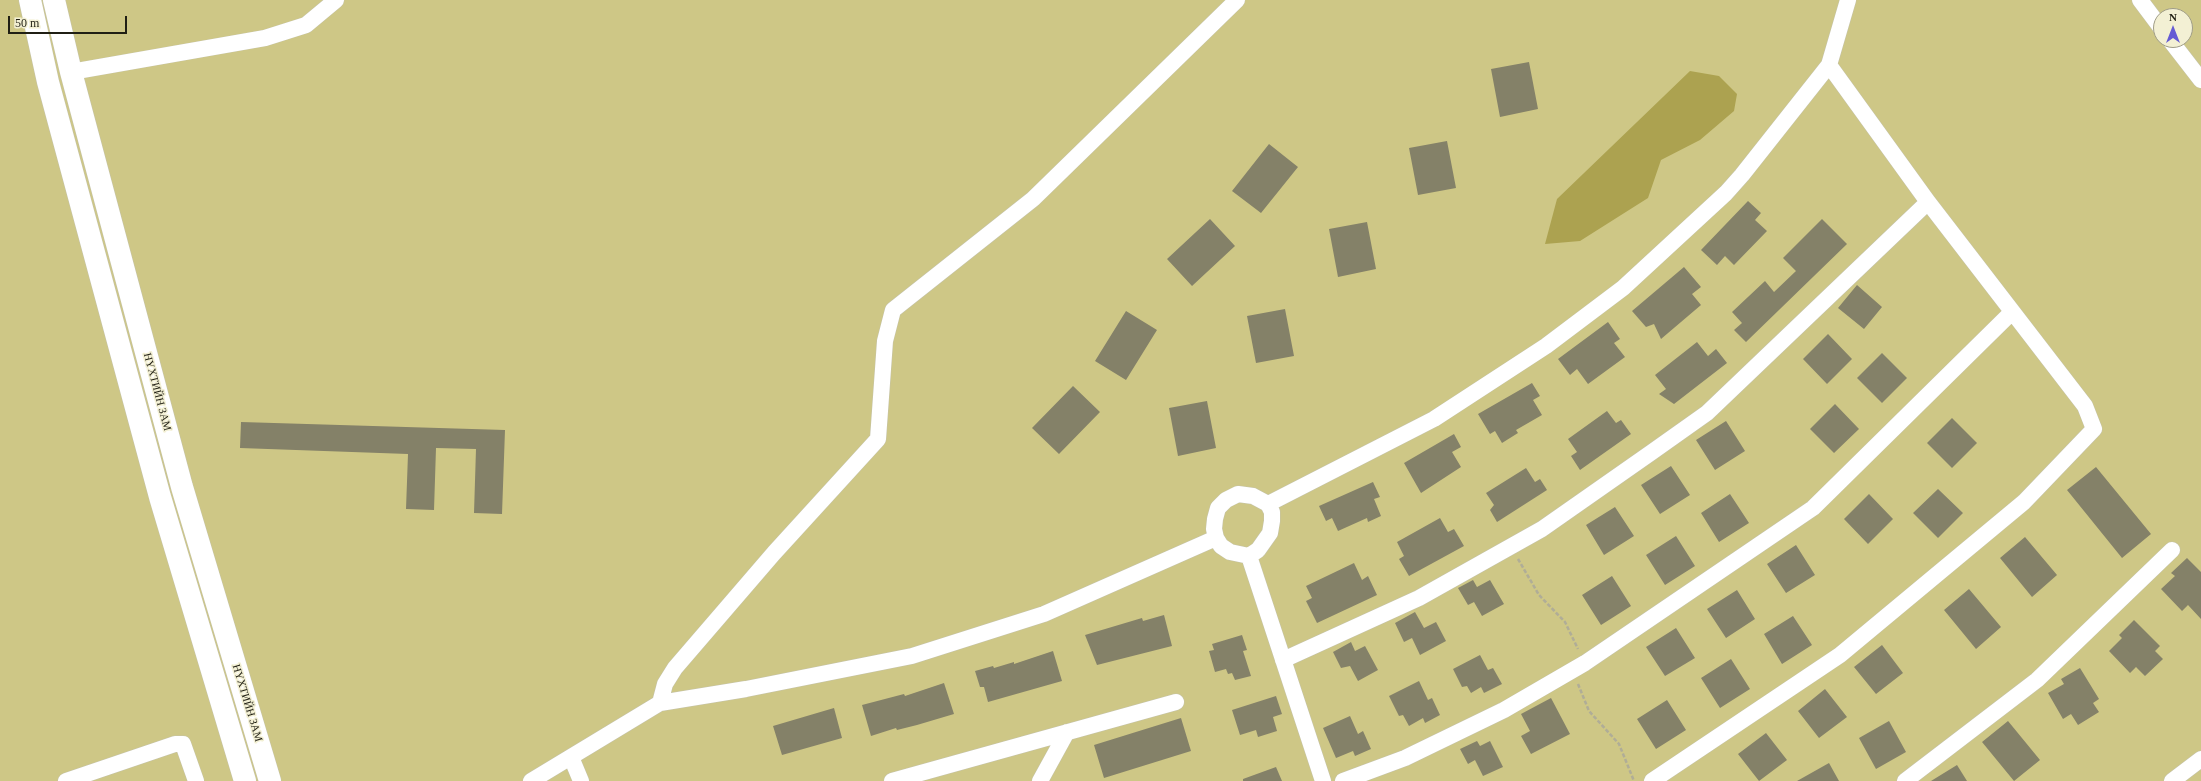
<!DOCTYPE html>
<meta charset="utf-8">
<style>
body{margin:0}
#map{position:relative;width:2201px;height:781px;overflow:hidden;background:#f3f0d4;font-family:Georgia,serif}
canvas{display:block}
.north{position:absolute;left:2153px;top:8px;width:40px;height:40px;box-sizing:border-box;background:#f3f0d4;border:1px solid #9f9c87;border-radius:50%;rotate:0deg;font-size:11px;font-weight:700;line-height:16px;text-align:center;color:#201f14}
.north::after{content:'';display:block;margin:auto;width:14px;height:18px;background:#655bd4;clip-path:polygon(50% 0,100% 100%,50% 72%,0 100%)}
.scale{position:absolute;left:8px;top:16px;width:119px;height:18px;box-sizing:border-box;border:2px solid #201f14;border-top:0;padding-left:5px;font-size:12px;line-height:14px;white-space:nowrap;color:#201f14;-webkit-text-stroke:3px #f3f0d4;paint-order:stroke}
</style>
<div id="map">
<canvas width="2201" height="781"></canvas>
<div class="north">N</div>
<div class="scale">50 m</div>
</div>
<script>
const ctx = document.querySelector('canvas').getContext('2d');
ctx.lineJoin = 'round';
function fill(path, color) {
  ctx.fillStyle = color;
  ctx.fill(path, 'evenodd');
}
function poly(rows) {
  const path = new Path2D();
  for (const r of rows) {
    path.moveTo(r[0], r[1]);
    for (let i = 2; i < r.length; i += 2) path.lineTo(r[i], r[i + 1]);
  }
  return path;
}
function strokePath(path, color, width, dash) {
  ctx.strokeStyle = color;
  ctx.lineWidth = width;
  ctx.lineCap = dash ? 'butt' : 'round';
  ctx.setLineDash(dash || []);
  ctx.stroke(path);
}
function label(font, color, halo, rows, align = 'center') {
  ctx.font = font + ' Georgia,serif';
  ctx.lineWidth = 3;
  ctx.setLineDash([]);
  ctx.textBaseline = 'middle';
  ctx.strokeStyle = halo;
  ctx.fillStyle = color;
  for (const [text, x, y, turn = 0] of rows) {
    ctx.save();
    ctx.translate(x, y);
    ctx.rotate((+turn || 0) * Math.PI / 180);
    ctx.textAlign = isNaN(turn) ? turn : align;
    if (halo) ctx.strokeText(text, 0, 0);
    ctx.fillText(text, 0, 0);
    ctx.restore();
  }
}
const green = poly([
 [0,0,2201,0,2201,781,0,781],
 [2161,16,2185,16,2185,40,2161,40]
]);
const water = poly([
 [1690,71,1719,76,1737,94,1734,111,1700,140,1661,160,1648,198,1580,241,1545,244,1557,199]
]);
const building = poly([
 [1529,62,1538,109,1500,117,1491,69],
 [1447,141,1456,188,1418,195,1409,148],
 [1269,144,1298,167,1261,213,1232,191],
 [1748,201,1761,213,1755,220,1767,231,1734,265,1725,256,1717,265,1701,250],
 [1210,219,1235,246,1192,286,1167,259],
 [1822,219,1847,244,1746,342,1734,330,1742,323,1732,312,1765,281,1774,292,1796,271,1783,258],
 [1367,222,1376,269,1338,277,1329,229],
 [1684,267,1701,287,1692,294,1701,305,1661,339,1654,324,1646,327,1632,311],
 [1857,285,1882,307,1864,329,1838,308],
 [1285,309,1294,356,1256,363,1247,316],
 [1126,311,1157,330,1126,380,1095,361],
 [1608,322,1620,339,1614,343,1625,357,1588,384,1577,369,1570,375,1558,359],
 [1828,334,1852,359,1827,384,1803,359],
 [1697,342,1708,356,1716,349,1727,363,1674,404,1659,394,1666,389,1655,375],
 [1882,353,1907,378,1882,403,1857,378],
 [1532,383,1540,396,1533,400,1542,415,1516,430,1518,433,1502,443,1495,431,1490,434,1478,414],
 [1073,386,1100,412,1059,454,1032,428],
 [1207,401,1216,448,1178,456,1169,408],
 [1835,404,1859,429,1834,453,1810,429],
 [1607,411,1616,423,1621,420,1631,434,1580,470,1571,456,1577,452,1568,439],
 [1952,418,1977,443,1952,468,1927,443],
 [1726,421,1745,451,1715,470,1696,440],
 [241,422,505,430,502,514,474,513,476,449,436,448,434,510,406,509,408,454,240,448],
 [1454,434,1461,447,1452,452,1461,467,1421,493,1404,463],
 [1671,466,1690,495,1660,514,1641,485],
 [2096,467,2151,534,2122,558,2067,490],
 [1526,468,1535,482,1540,479,1547,490,1497,522,1490,510,1494,505,1486,493],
 [1373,482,1380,497,1374,499,1381,516,1368,522,1367,518,1338,531,1332,518,1326,521,1319,506],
 [1938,489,1963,513,1938,538,1913,513],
 [1730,494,1749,523,1719,542,1701,513],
 [1869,494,1893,519,1868,544,1844,519],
 [1615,507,1634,536,1604,555,1586,525],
 [1440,518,1448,532,1454,529,1464,546,1409,576,1399,559,1404,556,1397,542],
 [1676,536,1695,566,1665,585,1646,555],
 [2025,537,2057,575,2032,597,2000,558],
 [1796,545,1815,575,1786,593,1767,564],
 [2187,558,2201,572,2201,619,2188,605,2182,611,2161,589,2175,576,2171,573],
 [1354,563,1362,580,1368,576,1377,595,1317,623,1306,601,1312,598,1306,586],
 [1612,576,1631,606,1601,625,1582,595],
 [1473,580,1477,587,1490,580,1504,604,1482,616,1474,602,1468,605,1458,588],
 [1969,589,2001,627,1976,649,1944,610],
 [1737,590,1755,619,1726,638,1707,609],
 [1415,612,1424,628,1436,622,1446,641,1420,655,1412,638,1404,642,1395,623],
 [1164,615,1172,646,1097,665,1085,635,1142,618,1143,621],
 [1793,616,1812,645,1782,664,1764,634],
 [2134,620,2160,646,2155,651,2163,659,2145,676,2136,667,2130,673,2109,651,2122,638,2119,635],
 [1676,628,1695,658,1665,676,1646,647],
 [1242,635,1247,650,1243,651,1251,676,1235,680,1232,673,1228,674,1226,669,1215,672,1209,651,1214,650,1212,644],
 [1351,642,1355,651,1365,646,1378,670,1358,681,1350,666,1341,668,1333,652],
 [1882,645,1903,673,1876,694,1854,667],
 [1053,651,1062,681,988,702,984,687,980,687,975,671,993,666,994,668,1014,662,1014,664],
 [1480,655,1488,670,1493,668,1502,684,1484,693,1481,687,1471,693,1467,686,1462,687,1453,669],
 [1731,659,1750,689,1720,708,1701,678],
 [2080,668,2099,699,2093,703,2099,712,2078,725,2071,714,2063,719,2048,693,2064,684,2061,679],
 [1419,681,1428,700,1432,698,1440,715,1425,723,1423,718,1409,726,1403,715,1399,716,1389,696],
 [944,683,954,714,917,725,897,730,896,728,871,736,862,705,904,694,905,696],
 [1825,689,1847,717,1819,738,1798,711],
 [1276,696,1282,714,1273,717,1277,731,1258,737,1256,730,1240,735,1232,710],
 [1551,698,1570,734,1531,754,1521,736,1530,731,1521,714],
 [1667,700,1686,730,1656,749,1637,719],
 [834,708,842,738,782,755,773,726],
 [1350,716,1358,734,1363,731,1371,749,1355,756,1353,751,1336,758,1323,728],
 [1181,718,1191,751,1104,778,1094,745],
 [1889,721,1906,752,1876,769,1859,738],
 [2008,721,2040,760,2014,781,1982,742],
 [1766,733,1787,760,1759,781,1738,754],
 [1477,741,1480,746,1490,741,1503,767,1483,776,1475,760,1468,764,1460,749],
 [1829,763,1839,781,1797,781],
 [1957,765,1967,781,1931,781],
 [1276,767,1282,781,1243,781,1243,779]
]);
const path = poly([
 [1518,559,1539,595,1565,622,1578,649],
 [1578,684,1589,711,1619,744,1634,781]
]);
const minor = poly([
 [2140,0,2161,28],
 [2170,40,2201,80],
 [1829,65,1848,0],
 [71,72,265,38,306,25,336,0],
 [1216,538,1214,529,1215,519,1218,508,1226,500,1238,494,1253,496,1268,504,1434,419,1546,346,1623,288,1726,193,1742,175,1829,65,1928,202,1707,413,1652,452,1542,529,1419,598,1283,660],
 [1249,556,1323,781],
 [660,703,665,684,675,668,774,553,878,439,885,341,893,310,1033,199,1237,0],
 [571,757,581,781],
 [66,781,175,744,183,744,196,781],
 [531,781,660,703,746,689,912,656,1044,614,1216,538,1221,546,1230,552,1249,556,1258,550,1270,533,1272,521,1272,512,1268,504],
 [892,781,1176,702],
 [1040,781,1067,732],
 [1343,781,1405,758,1504,710,1585,663,1813,508,2012,312],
 [1652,781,1840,655,2024,502,2094,429,2085,406,1928,202],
 [1905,781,2037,680,2172,550],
 [2172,781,2201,759]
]);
const secondary = poly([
 [30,0,48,82,160,497,245,781],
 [54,0,71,72,182,487,270,781]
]);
const streetNames = [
 ["НҮХТИЙН ЗАМ",157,392,75],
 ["НҮХТИЙН ЗАМ",247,703,73]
];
fill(green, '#cec786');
fill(water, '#aca250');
fill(building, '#848168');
strokePath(minor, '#c5c3a8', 17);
strokePath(secondary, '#c5c3a8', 23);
strokePath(path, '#b0ad97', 2.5, [4, 2]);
strokePath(minor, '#fff', 16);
strokePath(secondary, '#fff', 22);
label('11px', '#201f14', '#f3f0d4', streetNames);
</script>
